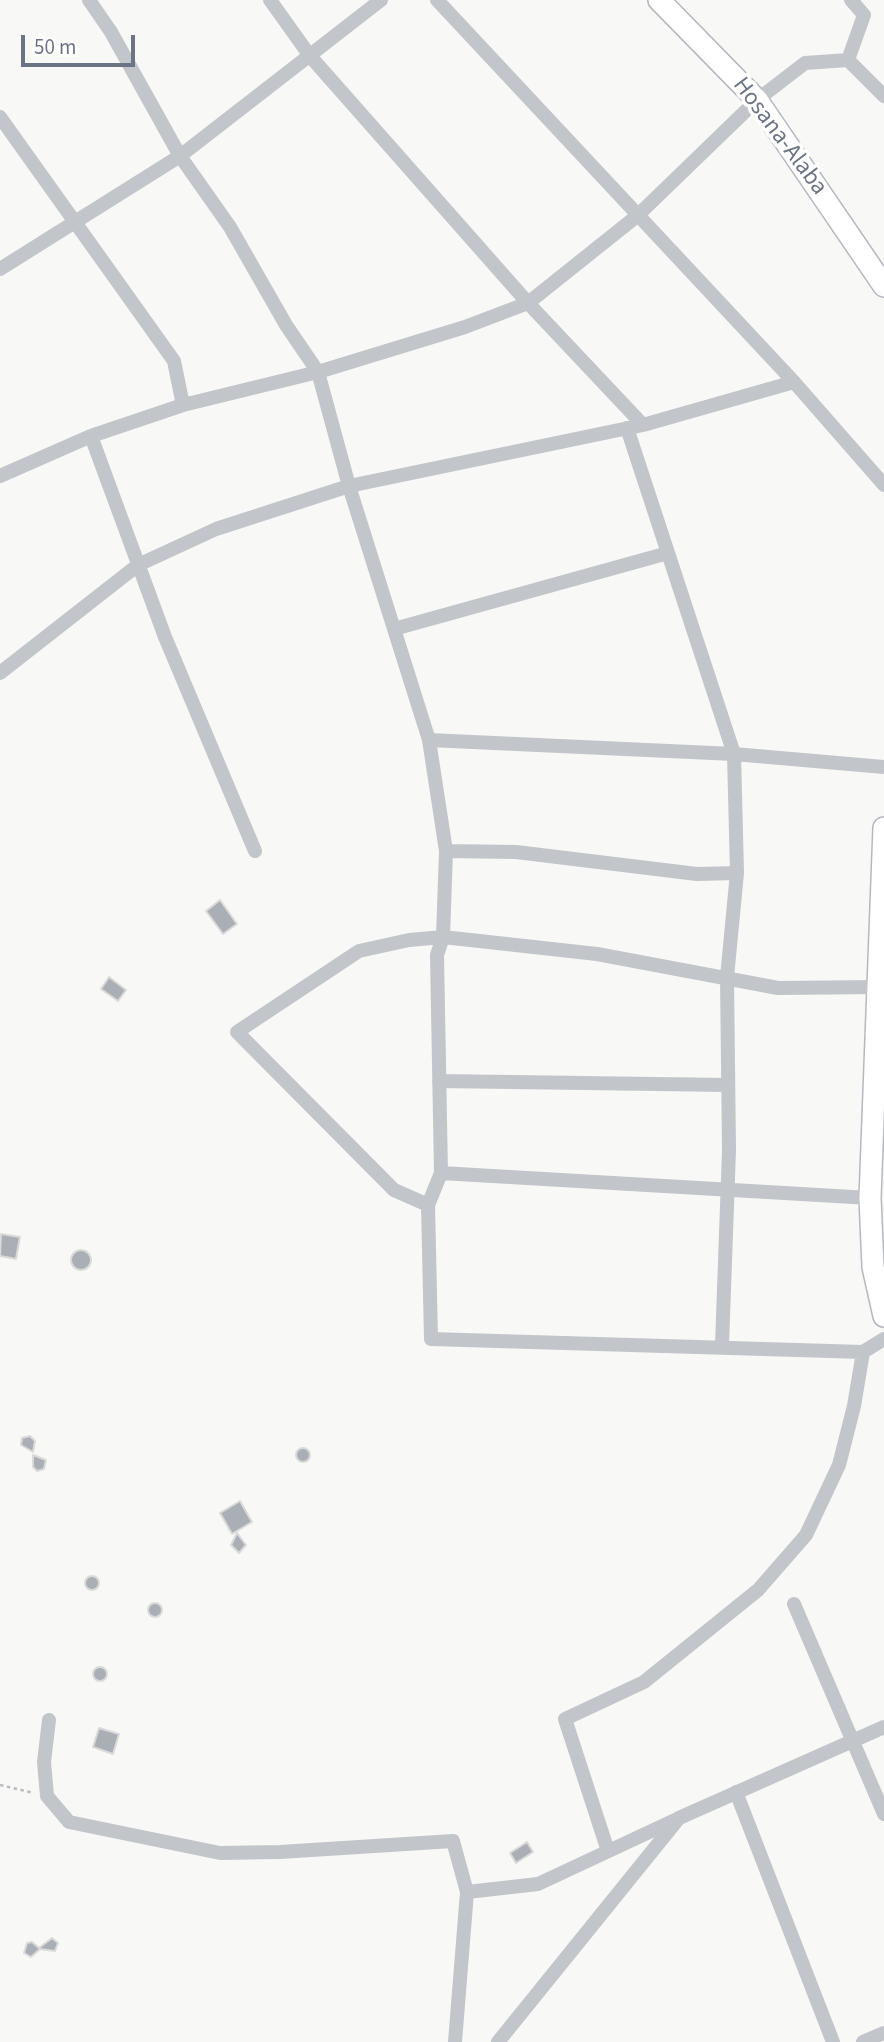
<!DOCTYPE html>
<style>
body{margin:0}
#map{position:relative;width:884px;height:2042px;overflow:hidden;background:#f8f8f6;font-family:"Source Sans 3",sans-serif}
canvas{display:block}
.scale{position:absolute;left:21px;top:35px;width:114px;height:32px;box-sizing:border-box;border:4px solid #6b7484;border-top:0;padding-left:9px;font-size:21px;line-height:24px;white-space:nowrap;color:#6b7484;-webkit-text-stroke:5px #fff;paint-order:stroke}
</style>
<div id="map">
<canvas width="884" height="2042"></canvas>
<div class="scale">50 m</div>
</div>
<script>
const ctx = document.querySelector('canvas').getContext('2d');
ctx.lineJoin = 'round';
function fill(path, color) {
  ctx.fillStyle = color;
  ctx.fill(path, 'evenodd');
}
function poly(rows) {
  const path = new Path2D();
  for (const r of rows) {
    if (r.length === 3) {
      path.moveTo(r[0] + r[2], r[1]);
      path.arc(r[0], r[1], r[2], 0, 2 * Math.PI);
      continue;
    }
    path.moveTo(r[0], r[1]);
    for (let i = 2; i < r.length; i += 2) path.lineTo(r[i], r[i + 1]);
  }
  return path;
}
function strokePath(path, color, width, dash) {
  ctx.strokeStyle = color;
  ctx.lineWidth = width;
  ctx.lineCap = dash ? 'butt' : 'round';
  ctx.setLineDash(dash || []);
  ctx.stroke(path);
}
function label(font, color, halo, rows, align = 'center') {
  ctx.font = font + ' "Source Sans 3",sans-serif';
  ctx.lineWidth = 7;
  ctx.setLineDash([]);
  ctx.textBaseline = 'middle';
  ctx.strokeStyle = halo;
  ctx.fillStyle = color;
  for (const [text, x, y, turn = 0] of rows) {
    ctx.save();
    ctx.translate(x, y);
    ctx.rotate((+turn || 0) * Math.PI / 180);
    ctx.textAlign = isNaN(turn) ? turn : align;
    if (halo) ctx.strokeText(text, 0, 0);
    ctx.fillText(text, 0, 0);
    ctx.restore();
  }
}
const building = poly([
 [220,900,237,924,223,934,206,911,220,900],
 [109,977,126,990,118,1001,101,989,109,977],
 [1,1234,20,1237,16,1259,0,1256,1,1234],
 [81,1260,10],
 [30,1436,35,1441,33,1452,21,1445,22,1438,30,1436],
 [303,1455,7],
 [33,1455,46,1460,44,1469,37,1471,33,1467,33,1455],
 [240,1501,252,1522,232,1534,220,1513,240,1501],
 [237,1533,246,1545,239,1553,231,1545,237,1533],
 [92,1583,7],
 [155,1610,7],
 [100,1674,7],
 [99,1728,119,1734,113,1754,93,1747,99,1728],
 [527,1842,533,1852,516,1863,510,1853,527,1842],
 [52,1938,58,1943,55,1951,40,1949,31,1957,24,1953,27,1943,32,1942,39,1948,52,1938]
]);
const path = poly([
 [0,1785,34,1793]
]);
const minor = poly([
 [89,0,111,32,180,156,230,227,286,325,318,372,349,486,429,740,446,851,443,937,437,955,441,1173,428,1205,431,1339,863,1352],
 [270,0,310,56,528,303,643,425],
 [437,0,794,382,884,485],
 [848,60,864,15,851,0],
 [0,117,174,361,183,405],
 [0,269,180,156,381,0],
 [627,428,734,754,737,873,727,977,729,1150,722,1345],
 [91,436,165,637,255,851],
 [0,476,91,436,183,405,318,372,465,327,528,303,637,216,757,100,805,63,848,60,884,96],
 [394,629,668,553],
 [0,673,138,565,216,529,349,486,643,425,794,382],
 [429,740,734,754,884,767],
 [446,851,516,852,697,874,737,873],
 [439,1081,728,1085],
 [441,1173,870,1198],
 [428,1205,394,1190,237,1032,359,951,409,940,443,937,597,954,778,988,878,987],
 [794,1604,884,1814],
 [49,1720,44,1762,47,1796,69,1822,220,1853,280,1852,453,1841,467,1892,455,2042],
 [736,1792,833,2042],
 [608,1851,565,1719,644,1682,758,1590,806,1535,839,1465,854,1406,863,1352,884,1339],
 [467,1892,538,1884,675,1820],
 [498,2042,679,1818,884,1727],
 [863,2042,884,2033]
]);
const secondary = poly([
 [659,0,757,100,884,286],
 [884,828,870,1198,873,1267,884,1316]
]);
const streetNames = [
 ["Hosana-Alaba",779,137,53]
];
fill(building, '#aaafb6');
strokePath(building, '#dadad9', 2);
strokePath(secondary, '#b5b8bd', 24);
strokePath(path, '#babcbf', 2.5, [3.5, 3.5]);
strokePath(minor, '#c2c5c9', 14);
strokePath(secondary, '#fff', 21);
label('24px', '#6b7484', '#fff', streetNames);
</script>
